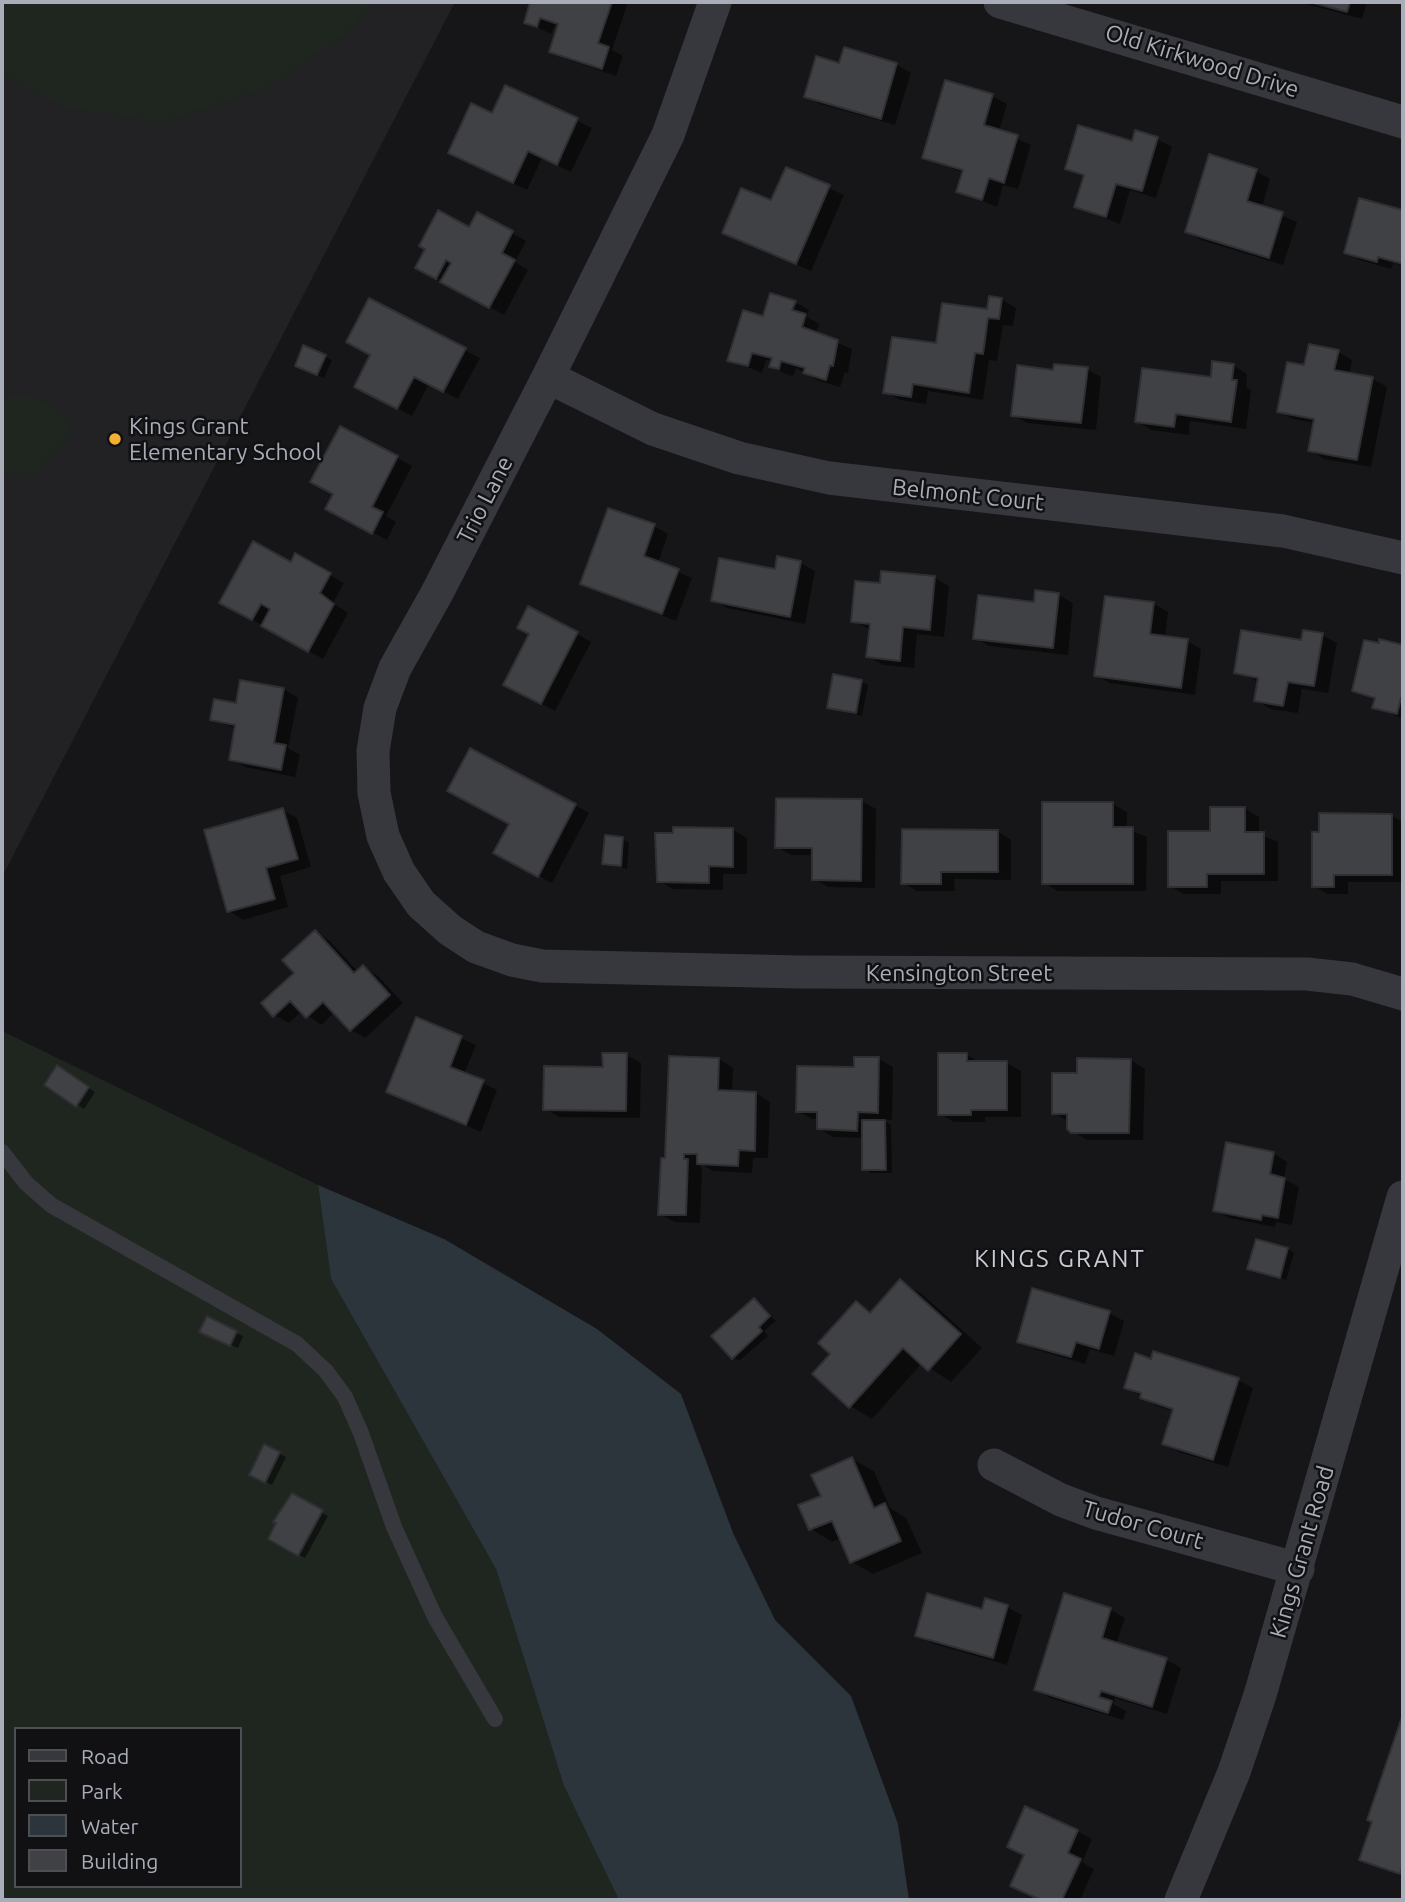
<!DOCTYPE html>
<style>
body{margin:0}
#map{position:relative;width:1405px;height:1902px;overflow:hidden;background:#161618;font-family:Ubuntu,sans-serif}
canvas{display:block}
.frame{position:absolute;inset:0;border:4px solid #a8adb8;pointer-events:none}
.legend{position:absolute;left:14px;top:1727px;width:228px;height:161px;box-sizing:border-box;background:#111113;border:2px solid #4d4f55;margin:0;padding:9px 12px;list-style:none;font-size:21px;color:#a8adb8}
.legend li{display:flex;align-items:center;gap:14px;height:35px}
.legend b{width:35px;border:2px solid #4d4f55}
</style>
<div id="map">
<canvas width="1405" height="1902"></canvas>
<div class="frame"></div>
<ul class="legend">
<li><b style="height:9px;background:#37383d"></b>Road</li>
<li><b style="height:19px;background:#1e261f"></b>Park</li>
<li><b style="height:19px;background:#2c353c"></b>Water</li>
<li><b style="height:19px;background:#404145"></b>Building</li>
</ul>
</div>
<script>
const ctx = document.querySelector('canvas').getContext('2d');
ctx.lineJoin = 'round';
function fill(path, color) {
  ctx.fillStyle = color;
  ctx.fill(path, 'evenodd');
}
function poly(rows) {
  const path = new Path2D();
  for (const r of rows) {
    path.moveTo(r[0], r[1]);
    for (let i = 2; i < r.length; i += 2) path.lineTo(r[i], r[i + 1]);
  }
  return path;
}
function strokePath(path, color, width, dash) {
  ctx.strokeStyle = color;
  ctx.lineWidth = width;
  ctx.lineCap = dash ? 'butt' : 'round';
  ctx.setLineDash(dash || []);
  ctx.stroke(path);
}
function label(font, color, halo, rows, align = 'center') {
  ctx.font = font + ' Ubuntu,sans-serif';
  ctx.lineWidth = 5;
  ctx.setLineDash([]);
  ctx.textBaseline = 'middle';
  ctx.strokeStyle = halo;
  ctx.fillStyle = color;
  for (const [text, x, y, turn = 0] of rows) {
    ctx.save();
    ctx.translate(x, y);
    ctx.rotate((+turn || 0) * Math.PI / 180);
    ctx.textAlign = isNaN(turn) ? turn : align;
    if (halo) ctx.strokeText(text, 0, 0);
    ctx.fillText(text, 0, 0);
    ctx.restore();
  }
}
const built = poly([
 [2,2,455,2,2,877]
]);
const green = poly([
 [2,2,372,2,347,32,268,87,162,122,63,107,2,73],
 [2,397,31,397,61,412,71,433,35,474,2,475],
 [2,1031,318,1185,331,1279,496,1569,564,1786,619,1900,2,1900],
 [16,1729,240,1729,240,1886,16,1886]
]);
const water = poly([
 [318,1185,444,1239,597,1329,681,1394,733,1533,775,1620,851,1696,898,1824,909,1900,619,1900,564,1786,496,1569,331,1279]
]);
const shadow = poly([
 [532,2,628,2,612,50,623,56,616,76,566,59,551,51,559,26,555,25,551,34,526,22],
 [1299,2,1367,2,1362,19],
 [840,65,897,65,911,73,895,125,820,104,806,96],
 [506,87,592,128,571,172,542,158,527,190,464,160,493,115],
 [992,96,1007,104,999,131,1031,145,1018,189,1003,185,997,207,958,191,964,173,924,157],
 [1157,139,1172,147,1156,198,1130,190,1120,224,1076,207,1085,178,1067,168,1133,143],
 [786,169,844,195,811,271,725,232,772,203],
 [1256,171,1270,179,1262,207,1297,222,1283,265,1201,240,1187,231],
 [1361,200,1403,212,1403,266,1393,263,1391,269,1360,260,1346,252],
 [470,229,512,233,526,241,515,262,528,270,504,315,417,267,427,248],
 [1001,299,1016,308,1013,326,1003,325,997,361,989,360,983,400,928,391,926,404,900,400,885,392,937,345,989,311],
 [369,300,480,358,458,399,429,384,412,416,371,394],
 [795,302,809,310,807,317,819,324,816,334,852,349,848,373,845,372,840,387,819,381,796,368,793,376,786,374,771,366,773,361,766,360,762,373,730,360,764,318],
 [304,348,332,360,324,378,303,369],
 [1338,352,1352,360,1349,375,1373,379,1387,387,1371,467,1324,459,1310,450,1315,423,1293,419,1279,411,1306,367],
 [1233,365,1247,374,1246,387,1251,390,1246,429,1190,421,1189,435,1151,430,1137,421],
 [1087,369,1101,377,1096,430,1027,423,1013,415,1055,371],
 [341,428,412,466,386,516,396,522,387,540,341,516,335,494],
 [654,526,668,534,658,563,692,578,676,621,582,583],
 [296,556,344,583,333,603,348,613,323,659,235,610,292,564],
 [801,563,815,571,805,624,727,608,713,600],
 [935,578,949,586,944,637,917,634,914,668,883,665,868,656,871,630,853,621,881,585],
 [1059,595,1073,603,1068,655,989,646,975,638,1036,604],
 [1154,604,1168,612,1165,638,1187,641,1201,649,1195,695,1110,683,1096,675],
 [531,634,577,634,591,642,555,711,519,692],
 [1322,635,1337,643,1328,693,1302,689,1298,713,1270,709,1256,700,1259,682,1236,672],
 [1381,641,1403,647,1403,719,1374,707,1376,700,1354,690],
 [861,681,868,685,862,716,829,707],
 [284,689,298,698,288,748,300,755,295,777,245,767,231,759,236,729,212,719,238,705],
 [862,801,876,809,875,888,828,887,814,879,814,855,791,855,777,847],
 [1113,804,1127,812,1127,829,1147,837,1146,891,1058,891,1044,883],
 [575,805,589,813,552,883,510,861],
 [1244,808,1259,817,1259,834,1278,842,1278,881,1221,881,1221,894,1184,894,1170,886,1212,833],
 [283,810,297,818,311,867,280,876,288,907,243,920,229,911],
 [1392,816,1403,822,1403,882,1348,882,1348,894,1328,894,1314,886],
 [733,830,747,838,747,874,723,874,723,890,673,889,659,881],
 [997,831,1011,840,1011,880,954,879,955,891,917,891,903,883],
 [623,839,629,843,627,869,604,863],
 [316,932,330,941,358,972,363,967,378,976,403,1003,365,1038,351,1030,335,1012,321,1025,302,1011,289,1023,274,1015],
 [417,1019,476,1045,464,1074,497,1090,481,1132,388,1091],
 [626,1055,641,1063,640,1118,559,1117,545,1109],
 [967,1055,981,1063,1007,1063,1021,1071,1021,1117,985,1117,985,1122,954,1122,940,1114],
 [719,1059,733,1068,732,1093,756,1093,770,1102,768,1158,753,1158,752,1173,713,1171,698,1162,702,1169,700,1223,675,1222,660,1214,667,1160],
 [879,1059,893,1067,892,1120,881,1119,891,1125,892,1173,871,1173,864,1169,864,1138,833,1137,818,1128,819,1119,812,1119,797,1111,855,1069],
 [1131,1060,1145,1069,1143,1140,1087,1140,1072,1131,1069,1122,1054,1113,1079,1075],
 [64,1071,95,1092,84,1109,46,1084],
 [1273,1153,1287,1162,1284,1179,1299,1187,1292,1225,1276,1222,1275,1227,1229,1218,1215,1210],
 [1288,1249,1294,1253,1286,1280,1249,1268],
 [900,1282,922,1294,982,1348,951,1382,922,1363,872,1419,850,1406,833,1354,856,1303,873,1313],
 [754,1300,776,1321,764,1331,768,1336,739,1361,733,1357],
 [1109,1313,1124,1321,1114,1356,1090,1349,1085,1364,1034,1349,1019,1341],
 [207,1319,243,1336,238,1348,208,1335],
 [1238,1380,1253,1388,1228,1467,1179,1452,1164,1443,1175,1411,1156,1406,1126,1387],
 [265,1447,286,1457,272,1485,251,1475],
 [852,1459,874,1471,890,1508,906,1518,922,1553,873,1574,852,1562,841,1538,832,1542,811,1529,823,1497],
 [292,1495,328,1516,305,1558,270,1539],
 [1007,1607,1022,1615,1007,1665,931,1643,917,1635,983,1611],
 [1110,1609,1125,1618,1116,1644,1167,1660,1181,1668,1167,1714,1115,1698,1113,1704,1126,1711,1123,1720,1050,1698,1036,1689],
 [1403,1719,1403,1877,1361,1859,1374,1822,1369,1819],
 [1077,1831,1092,1839,1082,1862,1094,1869,1080,1900,1041,1900,1012,1885]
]);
const building = poly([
 [530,2,612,2,598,43,609,47,602,69,549,52,558,24,540,18,537,27,524,23,530,2],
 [1310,2,1350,2,1347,12,1310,2],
 [844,47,897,63,881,119,804,97,816,56,839,63,844,47],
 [945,80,993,94,984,125,1018,135,1004,183,989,178,982,200,956,192,963,170,922,158,945,80],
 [505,85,578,118,557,165,528,151,513,183,448,153,471,103,492,113,505,85],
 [1078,125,1132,141,1135,130,1158,137,1142,191,1116,184,1106,217,1074,207,1084,175,1065,169,1078,125],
 [1209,154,1257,169,1247,201,1283,212,1269,258,1185,232,1209,154],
 [786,167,830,185,796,264,722,233,741,188,771,200,786,167],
 [1359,198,1403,210,1403,264,1378,257,1377,262,1344,253,1359,198],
 [438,210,469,227,477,212,513,231,502,253,515,260,489,308,440,282,451,263,446,260,436,279,415,268,425,249,419,246,438,210],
 [770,293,796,301,792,310,806,314,802,327,838,340,833,366,830,365,826,380,803,373,805,368,781,361,779,369,769,367,772,358,752,353,748,366,727,361,743,310,763,316,770,293],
 [989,296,1002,298,999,319,988,318,983,354,975,353,969,393,913,384,911,397,883,393,892,337,936,343,942,303,987,309,989,296],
 [369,298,466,348,443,392,414,377,397,409,354,387,370,355,346,342,369,298],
 [1309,344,1339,350,1334,370,1373,377,1357,460,1308,451,1314,419,1277,412,1287,362,1304,365,1309,344],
 [303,345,326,355,317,375,295,366,303,345],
 [1212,361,1234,364,1232,380,1237,380,1231,422,1176,414,1174,427,1135,422,1142,368,1211,377,1212,361],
 [1054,364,1088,367,1081,423,1011,416,1017,365,1053,370,1054,364],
 [340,426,398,456,372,507,383,512,372,534,325,509,333,494,310,482,340,426],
 [608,508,655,524,644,556,679,569,662,614,580,584,608,508],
 [253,541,291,562,295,553,331,573,320,593,334,604,308,652,261,626,270,609,261,604,252,620,219,603,253,541],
 [777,556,801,561,790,617,711,601,719,558,775,569,777,556],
 [881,571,935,576,930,630,903,627,900,661,866,657,870,624,851,622,855,581,880,583,881,571],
 [1035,590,1059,593,1053,648,973,639,978,595,1034,602,1035,590],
 [1105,596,1154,602,1150,634,1188,639,1181,688,1094,676,1105,596],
 [528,606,578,632,541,704,503,685,529,634,517,628,528,606],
 [1241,630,1301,640,1303,630,1323,633,1314,686,1288,682,1283,706,1254,701,1258,678,1234,673,1241,630],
 [1379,639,1403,645,1403,699,1401,698,1397,714,1372,708,1375,698,1352,691,1364,640,1379,643,1379,639],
 [833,674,862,680,856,713,827,708,833,674],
 [240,680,284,688,274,743,286,745,281,770,229,760,235,725,210,720,214,699,236,703,240,680],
 [470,748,576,804,538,877,493,853,509,824,447,791,470,748],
 [776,798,862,799,861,881,812,880,812,848,775,848,776,798],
 [1042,802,1113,802,1113,827,1133,827,1133,884,1042,884,1042,802],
 [1210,807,1245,807,1245,832,1264,832,1264,874,1207,874,1207,887,1168,887,1168,831,1210,831,1210,807],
 [283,808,298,859,266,868,275,899,227,912,204,830,283,808],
 [1319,813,1392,814,1392,875,1334,875,1334,887,1312,887,1312,832,1319,832,1319,813],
 [673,827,733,828,733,867,709,866,709,883,657,882,655,833,673,833,673,827],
 [902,829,998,830,998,872,941,872,941,884,901,884,902,829],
 [605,835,623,837,621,866,602,864,605,835],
 [315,930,354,973,363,965,390,995,350,1031,323,1002,306,1018,290,1001,273,1017,261,1003,294,973,282,960,315,930],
 [416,1017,462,1036,450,1067,484,1080,466,1125,386,1092,416,1017],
 [602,1053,627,1053,626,1111,543,1110,544,1066,603,1067,602,1053],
 [938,1053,967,1053,967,1061,1007,1061,1007,1110,971,1110,971,1115,938,1115,938,1053],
 [669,1056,719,1058,718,1090,756,1092,755,1151,739,1150,738,1166,697,1164,697,1154,684,1154,684,1159,688,1159,686,1215,658,1215,661,1158,665,1158,669,1056],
 [854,1057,879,1057,878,1113,858,1112,857,1131,817,1129,817,1112,796,1112,797,1066,854,1067,854,1057],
 [1077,1058,1131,1059,1129,1133,1071,1133,1067,1129,1067,1114,1052,1114,1052,1073,1077,1073,1077,1058],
 [57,1065,89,1087,76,1107,44,1085,57,1065],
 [862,1120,885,1120,886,1170,862,1170,862,1120],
 [1226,1142,1274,1152,1270,1174,1285,1178,1278,1218,1262,1215,1261,1220,1213,1211,1226,1142],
 [1256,1239,1288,1248,1280,1278,1247,1269,1256,1239],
 [900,1279,961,1334,928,1371,903,1348,849,1408,812,1374,830,1354,818,1343,856,1301,870,1313,900,1279],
 [1032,1288,1110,1311,1099,1349,1076,1342,1071,1357,1017,1342,1032,1288],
 [754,1298,770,1316,759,1327,762,1331,732,1359,711,1336,754,1298],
 [207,1316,237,1331,230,1346,199,1332,207,1316],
 [1153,1351,1239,1378,1213,1460,1162,1444,1173,1409,1140,1398,1141,1393,1124,1388,1135,1353,1151,1359,1153,1351],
 [264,1444,280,1452,265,1483,249,1475,264,1444],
 [852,1457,874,1508,885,1503,901,1541,850,1563,832,1521,809,1530,798,1505,821,1496,811,1475,852,1457],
 [292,1493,323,1510,298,1556,268,1539,276,1523,273,1522,292,1493],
 [927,1593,982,1609,985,1598,1008,1605,993,1658,915,1636,927,1593],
 [1064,1593,1111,1608,1102,1638,1167,1658,1152,1707,1101,1691,1099,1697,1112,1701,1108,1713,1034,1690,1064,1593],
 [1403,1714,1403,1865,1400,1874,1359,1860,1372,1822,1367,1820,1403,1714],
 [1025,1806,1078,1830,1068,1853,1081,1859,1062,1900,1041,1900,1010,1886,1024,1855,1007,1847,1025,1806]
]);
const lane = poly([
 [2,1152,26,1183,51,1205,297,1344,326,1371,345,1397,361,1433,394,1527,435,1617,495,1719]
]);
const street = poly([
 [715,2,668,135,548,377,437,593,395,668,380,708,373,751,374,793,383,836,399,872,421,904,450,930,476,947,512,960,542,966,799,972,1307,974,1352,979,1403,994],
 [1000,2,1403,122],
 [548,377,653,429,739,458,829,478,1283,531,1403,558],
 [994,1465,1061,1500,1096,1513,1298,1569],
 [1181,1900,1234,1772,1260,1695,1403,1197]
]);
const markers = [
 [115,439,7,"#f2b134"]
];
const streetNames = [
 ["Old Kirkwood Drive",1202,61,17],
 ["Belmont Court",968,495,6],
 ["Trio Lane",485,500,-63],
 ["Kensington Street",959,973],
 ["Tudor Court",1143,1525,16],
 ["Kings Grant Road",1302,1552,-74]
];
const poiNames = [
 ["Kings Grant",129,426],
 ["Elementary School",129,452]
];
const neighbourhoodNames = [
 ["KINGS GRANT",1060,1259]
];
fill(built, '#222225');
fill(green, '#1e261f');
fill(water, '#2c353c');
fill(shadow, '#0007');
fill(building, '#404145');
strokePath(building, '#303034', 2);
strokePath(lane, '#37383d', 16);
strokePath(street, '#37383d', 33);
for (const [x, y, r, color] of markers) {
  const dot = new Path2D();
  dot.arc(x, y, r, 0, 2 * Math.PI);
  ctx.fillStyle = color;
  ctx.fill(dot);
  strokePath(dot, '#111113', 2.5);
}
label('23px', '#a8adb8', '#111113', streetNames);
label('23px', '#a8adb8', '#111113', poiNames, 'left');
ctx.letterSpacing = '2px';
label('24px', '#c9ccd4', '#111113', neighbourhoodNames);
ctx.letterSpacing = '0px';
</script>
